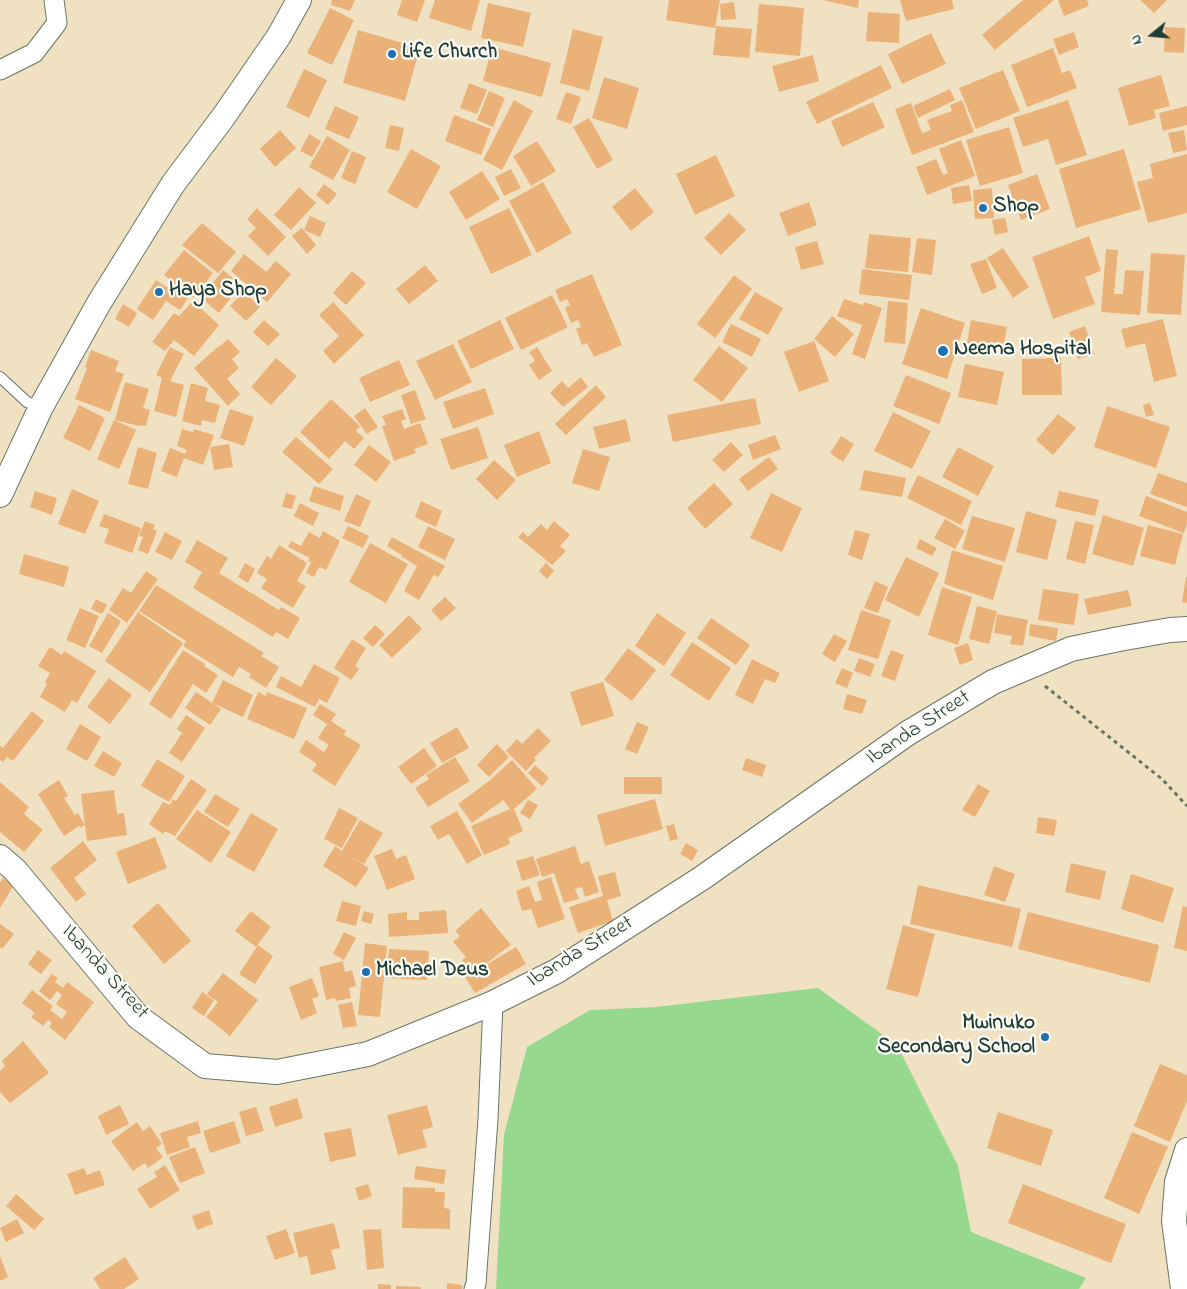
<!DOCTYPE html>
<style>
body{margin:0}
#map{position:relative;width:1187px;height:1289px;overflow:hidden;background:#f0e1c2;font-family:"Indie Flower",sans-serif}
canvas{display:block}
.north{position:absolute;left:1127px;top:10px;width:50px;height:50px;-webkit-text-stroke:4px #fdfcf7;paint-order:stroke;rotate:253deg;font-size:14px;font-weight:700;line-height:20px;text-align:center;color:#1f3d34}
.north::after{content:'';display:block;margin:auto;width:18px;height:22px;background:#1f3d34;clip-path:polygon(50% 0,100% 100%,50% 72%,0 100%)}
</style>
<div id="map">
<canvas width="1187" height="1289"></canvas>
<div class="north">N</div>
</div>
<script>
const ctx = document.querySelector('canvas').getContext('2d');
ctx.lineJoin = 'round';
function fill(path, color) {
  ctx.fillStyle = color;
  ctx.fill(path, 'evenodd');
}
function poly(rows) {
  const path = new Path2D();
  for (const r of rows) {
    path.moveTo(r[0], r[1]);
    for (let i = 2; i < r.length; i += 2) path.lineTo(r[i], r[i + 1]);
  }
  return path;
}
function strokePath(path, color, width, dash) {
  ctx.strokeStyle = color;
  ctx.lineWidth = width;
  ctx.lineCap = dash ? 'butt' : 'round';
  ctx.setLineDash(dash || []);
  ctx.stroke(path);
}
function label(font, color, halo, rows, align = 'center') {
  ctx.font = font + ' "Indie Flower",sans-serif';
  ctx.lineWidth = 4.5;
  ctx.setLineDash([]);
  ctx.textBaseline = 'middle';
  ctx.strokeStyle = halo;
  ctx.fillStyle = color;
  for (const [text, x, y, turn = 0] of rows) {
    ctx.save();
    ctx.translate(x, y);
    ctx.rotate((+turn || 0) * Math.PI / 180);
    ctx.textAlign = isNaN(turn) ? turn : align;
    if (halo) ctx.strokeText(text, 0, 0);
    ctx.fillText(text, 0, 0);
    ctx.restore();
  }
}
const green = poly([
 [818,988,897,1045,958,1166,971,1232,1086,1278,1079,1289,496,1289,504,1135,527,1047,590,1010,656,1007]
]);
const building = poly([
 [332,0,355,0,350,11,331,5],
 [402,0,425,0,417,22,397,15],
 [435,0,480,0,471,31,429,18],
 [669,0,720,0,715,28,666,20],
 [823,0,859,0,858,8],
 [900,0,952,0,954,9,906,21],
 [1023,0,1054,0,995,50,982,35],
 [1058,0,1087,0,1089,6,1064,16],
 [1140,0,1167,0,1154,13],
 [734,2,736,19,721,20,720,4],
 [488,3,531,13,523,47,481,38],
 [759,4,804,8,800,56,755,52],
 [330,8,354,20,332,65,307,53],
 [868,12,900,14,899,43,866,41],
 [716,26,752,29,749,58,713,55],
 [1165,27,1185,28,1184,53,1164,52],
 [573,29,603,37,589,91,560,83],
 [358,30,420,48,405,101,343,83],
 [1074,32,1079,47,1059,55,1053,39],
 [931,33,946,64,902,84,888,54],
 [492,47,551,63,542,97,483,81],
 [1053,48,1062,73,1070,70,1077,88,1027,107,1011,65],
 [813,55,819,81,779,92,772,66],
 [881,65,892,88,817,124,806,102],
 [304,69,327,80,309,118,286,107],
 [1003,70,1020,111,976,129,959,88],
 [1161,75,1170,106,1154,110,1156,118,1129,126,1118,88],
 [604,77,639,88,627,129,592,118],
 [469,83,487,90,477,114,460,108],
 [950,89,955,100,918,118,913,106],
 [489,91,505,98,493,127,477,120],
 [566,92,581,97,571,124,556,119],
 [514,100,533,111,502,170,483,160],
 [962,100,974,132,912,155,895,109,911,103,922,133,931,130,927,120,952,111,950,105],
 [1068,100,1087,155,1056,165,1048,139,1023,147,1013,118],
 [873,102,885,127,842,147,831,121],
 [335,106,359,117,349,139,325,129],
 [1187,106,1187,125,1163,131,1159,113],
 [454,115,491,129,481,155,445,141],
 [589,118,613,160,597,169,573,127],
 [390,125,404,128,399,151,385,148],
 [1009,127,1023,173,980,186,966,140],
 [280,130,296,148,275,167,260,149],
 [1184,130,1187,150,1173,153,1168,133],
 [309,134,321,141,312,157,300,151],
 [327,136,350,150,333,180,309,167],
 [961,140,975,176,927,195,916,167,936,159,943,175,948,173,939,149],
 [537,141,556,171,531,186,513,156],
 [411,149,441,166,417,209,387,192],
 [1124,149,1141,209,1076,228,1059,169],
 [352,151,366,157,355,184,341,178],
 [1187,154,1187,213,1148,223,1137,182,1153,178,1150,164],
 [716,155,735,196,695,215,676,174],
 [511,169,521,188,504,196,495,177],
 [482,171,500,199,466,220,449,192],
 [1037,174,1050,209,1021,220,1008,185],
 [543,182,572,233,537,253,509,201],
 [324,184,337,194,328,205,316,195],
 [969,185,972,201,953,204,951,188],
 [299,187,316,203,291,230,274,215],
 [635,188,654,212,631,231,612,207],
 [992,188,994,218,975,219,973,190],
 [809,202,817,225,788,236,779,213],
 [257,208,286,237,268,256,248,236,256,228,247,219],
 [509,208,532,255,491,274,469,227],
 [729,213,746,230,721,255,704,238],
 [310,216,326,223,320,237,304,230],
 [1005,218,1008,232,995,235,992,220],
 [202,223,236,252,218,273,182,245],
 [302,228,316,245,307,254,292,236],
 [869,234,911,238,908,272,865,268],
 [1089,236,1101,271,1085,277,1095,304,1053,319,1032,257],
 [917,238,936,240,932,275,912,272],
 [817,241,824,264,801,270,795,247],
 [1003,248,1029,287,1013,298,987,258],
 [1106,249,1118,250,1114,294,1123,294,1125,270,1144,271,1140,315,1101,312],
 [184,250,213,273,194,298,164,275],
 [1151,253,1185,255,1181,315,1147,313],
 [244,254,266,272,276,261,291,274,267,302,231,271],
 [986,259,997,288,982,294,970,264],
 [425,265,438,281,409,304,396,289],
 [862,269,912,275,909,300,859,294],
 [223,270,241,285,219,313,201,298],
 [352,271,366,283,346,305,333,293],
 [592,274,622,345,594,357,587,343,582,345,576,329,581,327,578,320,571,323,565,308,570,305,567,299,560,302,555,290],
 [734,275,752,289,715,338,697,324],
 [156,280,171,290,173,288,188,298,180,310,166,301,153,320,137,309],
 [244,291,260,307,246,321,230,306],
 [755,292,783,308,768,335,739,319],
 [552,295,568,327,521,350,505,318],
 [844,299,863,305,864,302,882,308,865,359,852,354,862,325,837,316],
 [193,301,219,325,194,356,174,340,165,351,152,342,174,313,179,316],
 [888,301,908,303,905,344,884,342],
 [333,302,364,335,334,364,323,351,339,336,319,315],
 [123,304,137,313,129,327,115,319],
 [921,308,965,323,947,379,902,364],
 [832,316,854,334,835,357,814,339],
 [1163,319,1177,376,1154,382,1145,343,1126,348,1121,329],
 [264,320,280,334,268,346,253,332],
 [500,320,514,349,471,369,457,341],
 [971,320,1007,327,1002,355,966,348],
 [731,324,761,339,752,357,722,342],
 [1085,326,1094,354,1078,359,1069,332],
 [228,339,240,352,232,359,239,368,227,379,240,394,228,406,194,368,220,345,220,346],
 [814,341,829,381,799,392,784,352],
 [453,344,472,382,435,400,416,361],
 [719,346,748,368,722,402,693,380],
 [170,347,184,354,170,381,184,385,176,417,154,411,162,378,156,375],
 [537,347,552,371,539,380,529,365,535,361,529,352],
 [91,350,119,361,115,371,124,374,110,412,75,399,87,368,85,367],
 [276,358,297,376,271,405,251,387],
 [1061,358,1062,395,1022,395,1022,359],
 [399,360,410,385,370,402,359,378],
 [965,364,1004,372,997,405,958,397],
 [906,375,951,393,939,424,893,406],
 [581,377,588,387,563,407,550,393,562,381,568,388],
 [125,382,149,389,143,408,150,410,146,426,139,425,139,426,115,420],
 [191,383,208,388,205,401,220,405,215,423,202,420,201,426,182,421],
 [596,385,606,397,566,435,555,424],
 [485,388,494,414,453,429,443,402],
 [415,390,426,419,411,424,401,395],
 [755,398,761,424,673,442,667,415],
 [331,399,360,426,356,431,364,438,354,449,345,441,329,459,300,432],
 [1150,403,1154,415,1146,417,1143,405],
 [79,405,105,418,90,451,63,438],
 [1107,406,1170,427,1156,468,1094,447],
 [365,408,378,427,367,434,354,416],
 [230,409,254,417,244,446,220,438],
 [402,409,406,419,401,421,404,429,420,423,428,444,414,449,416,453,394,461,382,426,386,425,382,416],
 [893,412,931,431,912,469,874,451],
 [1058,414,1076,428,1053,455,1036,440],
 [626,419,631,441,599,449,593,427],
 [114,420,136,430,119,469,97,459],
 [478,427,488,458,451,470,440,439],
 [182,429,193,432,194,429,214,435,203,465,184,458,177,477,161,471,170,448,185,454,187,450,177,446],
 [539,431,551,463,517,477,504,445],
 [775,435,781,449,753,460,748,445],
 [841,436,854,444,843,462,830,453],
 [296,437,333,469,319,484,282,452],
 [731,442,743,455,724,472,712,460],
 [229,444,233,467,214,470,210,447],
 [369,445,391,462,376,482,354,465],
 [138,447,157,453,148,489,128,484],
 [958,447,994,466,978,496,942,477],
 [583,449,610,457,599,491,572,483],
 [769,457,778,469,748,491,739,479],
 [494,460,516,480,497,500,476,479],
 [864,470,906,478,902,497,860,490],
 [1158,473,1187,483,1187,507,1150,494],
 [918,475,972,501,961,525,907,498],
 [714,483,733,504,705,529,687,508],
 [314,486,344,496,340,511,309,501],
 [72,489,99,501,85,534,58,524],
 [35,491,57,498,52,515,30,507],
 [1059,491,1099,500,1095,516,1055,507],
 [286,493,296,496,292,509,282,507],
 [771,493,802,508,782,552,750,538],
 [356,494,371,501,360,527,344,521],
 [1146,496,1187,512,1187,524,1184,533,1139,516],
 [421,501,442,511,436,527,415,517],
 [300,503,319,513,313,526,294,516],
 [1026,511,1057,520,1047,560,1016,552],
 [104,514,141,528,132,553,104,543,109,529,99,526],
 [1103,515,1144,528,1133,566,1092,554],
 [972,516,1015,528,1005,562,962,549],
 [945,519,965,531,955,549,934,538],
 [145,521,155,525,153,529,157,531,148,554,138,550,143,537,139,536],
 [554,521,570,535,560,546,566,551,552,565,518,537,523,532,528,537,541,524,547,530],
 [1075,521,1094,525,1085,564,1066,559],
 [1148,525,1183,534,1175,565,1140,556],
 [348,526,369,536,363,548,342,538],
 [428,526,455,539,445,560,418,547],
 [855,530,870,534,862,560,848,555],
 [323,531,340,541,326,570,319,567,314,577,306,573,311,562,308,561,310,558,288,547,291,541,301,546,309,532,320,538],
 [165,532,182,541,172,560,155,552],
 [392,537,445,566,438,577,434,575,419,600,404,591,417,566,401,556,402,555,387,546],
 [920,539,937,548,932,556,916,548],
 [197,540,228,558,219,573,279,610,281,607,300,618,288,639,276,632,273,637,193,588,202,572,185,562],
 [370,543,408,564,386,603,349,582],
 [279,545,307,563,297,581,306,586,293,608,261,588,267,579,257,573,267,556,271,559],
 [952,550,1003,566,993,600,944,584],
 [24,554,69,567,64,587,19,574],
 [906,557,939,573,919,617,885,600],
 [245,563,255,569,248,583,238,577],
 [546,563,554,571,547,579,539,571],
 [146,571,158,579,127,623,109,610,123,588,131,593],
 [1186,577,1187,577,1187,603,1182,602],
 [875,581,888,587,878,613,864,608],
 [156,585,264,653,261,656,279,667,266,688,249,677,251,674,239,667,233,677,183,646,186,641,139,611],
 [942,587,972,597,958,645,928,635],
 [1043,589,1079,594,1074,625,1038,620],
 [1128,590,1132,606,1088,615,1084,599],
 [445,597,456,608,441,621,431,610],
 [96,599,107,605,102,614,91,609],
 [977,606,997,611,989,644,969,639],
 [80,608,99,616,85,648,66,640],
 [861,610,891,620,878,659,848,650],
 [138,612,183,643,150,692,105,661],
 [108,613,121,621,102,653,89,646],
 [657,613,686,633,664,666,635,646],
 [997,614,1028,620,1023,646,1010,644,1012,636,994,633],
 [409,615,422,629,392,658,379,645],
 [711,618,750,645,736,665,697,638],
 [1030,624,1058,628,1056,641,1029,636],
 [375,625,385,634,373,647,363,638],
 [834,634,847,641,835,662,822,654],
 [352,639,366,648,355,666,359,669,351,680,334,668],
 [692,642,731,668,709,701,670,675],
 [968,643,973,660,960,665,954,648],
 [50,647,62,655,64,651,96,671,77,703,72,700,65,712,40,697,47,684,45,682,50,673,38,666],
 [628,648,656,670,632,701,604,680],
 [183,650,205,664,204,666,218,675,206,693,193,684,171,719,149,704],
 [891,650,904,655,895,681,881,676],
 [859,658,875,664,870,677,854,671],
 [752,659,780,673,775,683,765,679,753,704,735,695],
 [314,664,340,678,327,703,319,699,315,707,276,687,281,676,301,687],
 [842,668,853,673,847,688,835,683],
 [109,678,132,695,110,724,87,707],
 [223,680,253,695,243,717,212,703],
 [603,682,614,716,581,726,570,692],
 [196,692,221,709,210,725,185,708],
 [258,692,266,696,267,692,307,708,294,739,247,719],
 [847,694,867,700,862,714,843,709],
 [320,704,336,714,331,721,346,731,344,735,361,745,335,786,312,771,317,764,299,752,306,740,324,752,329,745,318,738,327,724,313,715],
 [32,711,44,721,13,761,7,757,3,762,0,760,0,746,3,748],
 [186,715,205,728,182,762,169,753,182,733,177,729],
 [637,722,649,727,637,754,625,749],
 [80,724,101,737,87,761,66,749],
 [457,727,469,748,442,763,430,743],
 [538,728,551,741,534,758,536,760,526,771,506,751,517,739,522,744],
 [497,744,509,757,489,777,477,765],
 [424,748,437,766,411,784,398,767],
 [103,751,122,763,114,777,94,766],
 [455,757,470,781,428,807,415,788,429,779,426,775],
 [746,758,766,765,762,777,742,770],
 [157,759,185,776,169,802,141,786],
 [512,760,537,789,514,809,523,831,508,838,510,844,484,855,471,826,510,809,503,800,472,823,458,804,489,781],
 [535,765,549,778,542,786,528,773],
 [624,777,662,777,662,794,624,794],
 [191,779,207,790,175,836,165,831,163,834,149,824,163,802,170,805,173,799,176,801],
 [59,780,68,796,64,798,75,815,78,813,85,825,80,828,79,826,64,836,38,794],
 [0,782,29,807,24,814,43,830,24,852,0,832],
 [978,784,990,791,975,817,962,810],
 [114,790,117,814,124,813,127,835,87,841,81,794],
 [215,794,240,809,228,827,204,812],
 [655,799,663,829,605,846,597,815],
 [528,800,538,805,530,819,520,813],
 [339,808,358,818,342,848,324,839],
 [197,810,231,832,211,863,176,839],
 [457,811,482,855,467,864,449,834,438,840,430,826],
 [251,813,278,829,254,872,226,856],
 [1038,817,1057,820,1054,836,1036,833],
 [360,820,383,833,364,864,351,857,369,868,356,887,323,866,335,846,342,851],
 [674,824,678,839,670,841,666,826],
 [155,837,167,868,128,884,116,852],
 [83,841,97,860,74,878,86,894,76,902,50,868],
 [686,843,698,850,692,861,680,854],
 [575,846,581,864,589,861,599,892,585,897,582,887,575,889,579,899,564,903,554,873,542,877,536,859],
 [392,849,396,859,406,855,415,879,387,890,374,856],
 [533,856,540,875,522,881,516,861],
 [1071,863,1106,871,1100,900,1065,892],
 [994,866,1015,874,1005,902,984,895],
 [615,872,621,896,607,900,613,921,578,933,569,907,603,896,598,876],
 [1131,874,1174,888,1163,923,1121,909],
 [551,877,565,919,538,928,531,909,522,911,516,891,529,886,535,902,542,900,537,882],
 [3,878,14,885,0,908,0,883],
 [918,885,1021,909,1012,947,910,924],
 [342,901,361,906,356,926,336,921],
 [158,903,191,941,164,964,132,926],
 [1183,906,1187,907,1187,951,1174,948],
 [481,908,511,945,476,971,516,947,526,964,475,993,465,977,472,973,462,960,466,957,453,942,460,936,455,931],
 [446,910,448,933,389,937,388,914,407,912,407,920,419,920,419,912],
 [251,911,271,927,256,947,235,931],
 [364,911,374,914,371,924,361,921],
 [1028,912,1159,945,1150,983,1018,949],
 [0,924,14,934,2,949,0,947],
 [903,925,935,934,918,997,886,989],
 [344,932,356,938,344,960,333,954],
 [365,943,387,946,380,1017,358,1015],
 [258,945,273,956,255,984,239,974],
 [389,949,429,951,427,980,387,978],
 [38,950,52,960,41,974,28,964],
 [343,961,345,972,352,970,356,986,349,988,351,998,336,1001,335,998,326,1000,319,967],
 [223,973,258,1000,230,1036,206,1017,218,1002,207,994],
 [52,974,58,978,55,982,63,988,67,982,94,1002,65,1040,49,1027,52,1023,48,1020,43,1026,31,1017,35,1013,22,1003,32,990,53,1006,50,1010,62,1019,67,1012,56,1004,62,995,57,991,50,1000,39,991],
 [312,978,319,996,312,999,317,1013,301,1020,289,987],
 [202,992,214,1000,204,1016,192,1008],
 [352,1002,357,1026,343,1028,338,1005],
 [23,1041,49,1073,10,1103,0,1092,0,1071,5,1066,2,1061],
 [1160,1064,1187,1075,1187,1101,1170,1142,1134,1126],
 [297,1098,303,1118,275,1127,269,1107],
 [120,1105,129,1124,106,1135,98,1116],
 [427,1105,433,1127,422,1130,427,1147,398,1155,387,1115],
 [256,1107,264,1131,246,1136,239,1112],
 [998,1112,1053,1130,1041,1166,987,1148],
 [198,1121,201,1133,187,1137,190,1147,167,1155,160,1133],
 [234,1121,241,1143,210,1153,203,1131],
 [137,1122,143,1131,150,1126,162,1144,156,1148,163,1157,148,1168,145,1163,133,1171,111,1141],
 [351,1128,356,1156,330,1162,324,1133],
 [1132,1132,1168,1147,1139,1214,1104,1198],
 [195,1147,205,1173,180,1183,169,1157],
 [165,1165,180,1190,150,1209,137,1189,157,1177,154,1172],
 [416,1166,446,1170,444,1184,414,1179],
 [84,1168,87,1175,100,1170,105,1185,75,1195,67,1174],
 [368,1184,372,1196,359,1201,355,1188],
 [1023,1184,1126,1224,1111,1263,1008,1223],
 [403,1187,435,1188,435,1192,445,1192,444,1208,450,1209,450,1229,402,1228],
 [16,1194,44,1219,34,1230,6,1206],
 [209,1210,213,1224,197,1230,192,1216],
 [17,1219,24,1233,6,1242,0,1228],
 [334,1223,340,1248,331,1250,336,1269,311,1275,307,1256,299,1258,293,1233],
 [286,1229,295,1253,275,1260,266,1236],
 [381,1229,384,1268,367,1270,363,1230],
 [0,1256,8,1277,0,1281],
 [125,1257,139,1279,124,1289,100,1289,93,1278],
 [447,1283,462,1285,462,1289,447,1289],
 [378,1284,391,1285,391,1289,378,1289],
 [396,1286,421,1287,421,1289,396,1289]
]);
const path = poly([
 [1045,686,1162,779,1187,806]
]);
const service = poly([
 [0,377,27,402,41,407]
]);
const minor = poly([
 [0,70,34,53,57,23,54,0],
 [474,1289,476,1284,488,1119,493,1003]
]);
const tertiary = poly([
 [0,495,41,407,99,303,173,184,224,116,279,36,299,0],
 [0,857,15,870,138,1017,205,1066,277,1072,368,1054,493,1003,557,971,702,878,908,733,993,682,1071,649,1119,639,1170,630,1187,629],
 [1183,1289,1174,1221,1177,1182,1187,1150]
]);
const markers = [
 [392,54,5,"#1f6fb2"],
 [983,208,5,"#1f6fb2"],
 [159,292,5,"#1f6fb2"],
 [943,351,6,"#1f6fb2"],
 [366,972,5,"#1f6fb2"],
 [1045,1037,5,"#1f6fb2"]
];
const poiNames = [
 ["Life Church",402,54],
 ["Shop",993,208],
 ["Haya Shop",169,292],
 ["Neema Hospital",954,351],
 ["Michael Deus",376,972],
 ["Mwinuko",1035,1025,"right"],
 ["Secondary School",1035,1049,"right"]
];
const streetNames = [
 ["Ibanda Street",919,729,-33],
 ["Ibanda Street",581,953,-31],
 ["Ibanda Street",104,973,48]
];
fill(green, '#97d88f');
fill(building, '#eab279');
strokePath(service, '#687666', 12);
strokePath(minor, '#687666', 21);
strokePath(tertiary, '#687666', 26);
strokePath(path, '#687666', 3, [4, 4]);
strokePath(service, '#fff', 10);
strokePath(minor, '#fff', 19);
strokePath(tertiary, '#fff', 24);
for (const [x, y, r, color] of markers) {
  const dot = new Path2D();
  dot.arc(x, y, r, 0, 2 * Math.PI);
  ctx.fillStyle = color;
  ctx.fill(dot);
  strokePath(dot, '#fdfcf7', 2);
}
label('bold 21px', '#1f3d34', '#fdfcf7', poiNames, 'left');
label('21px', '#1f3d34', '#fdfcf7', streetNames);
</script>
